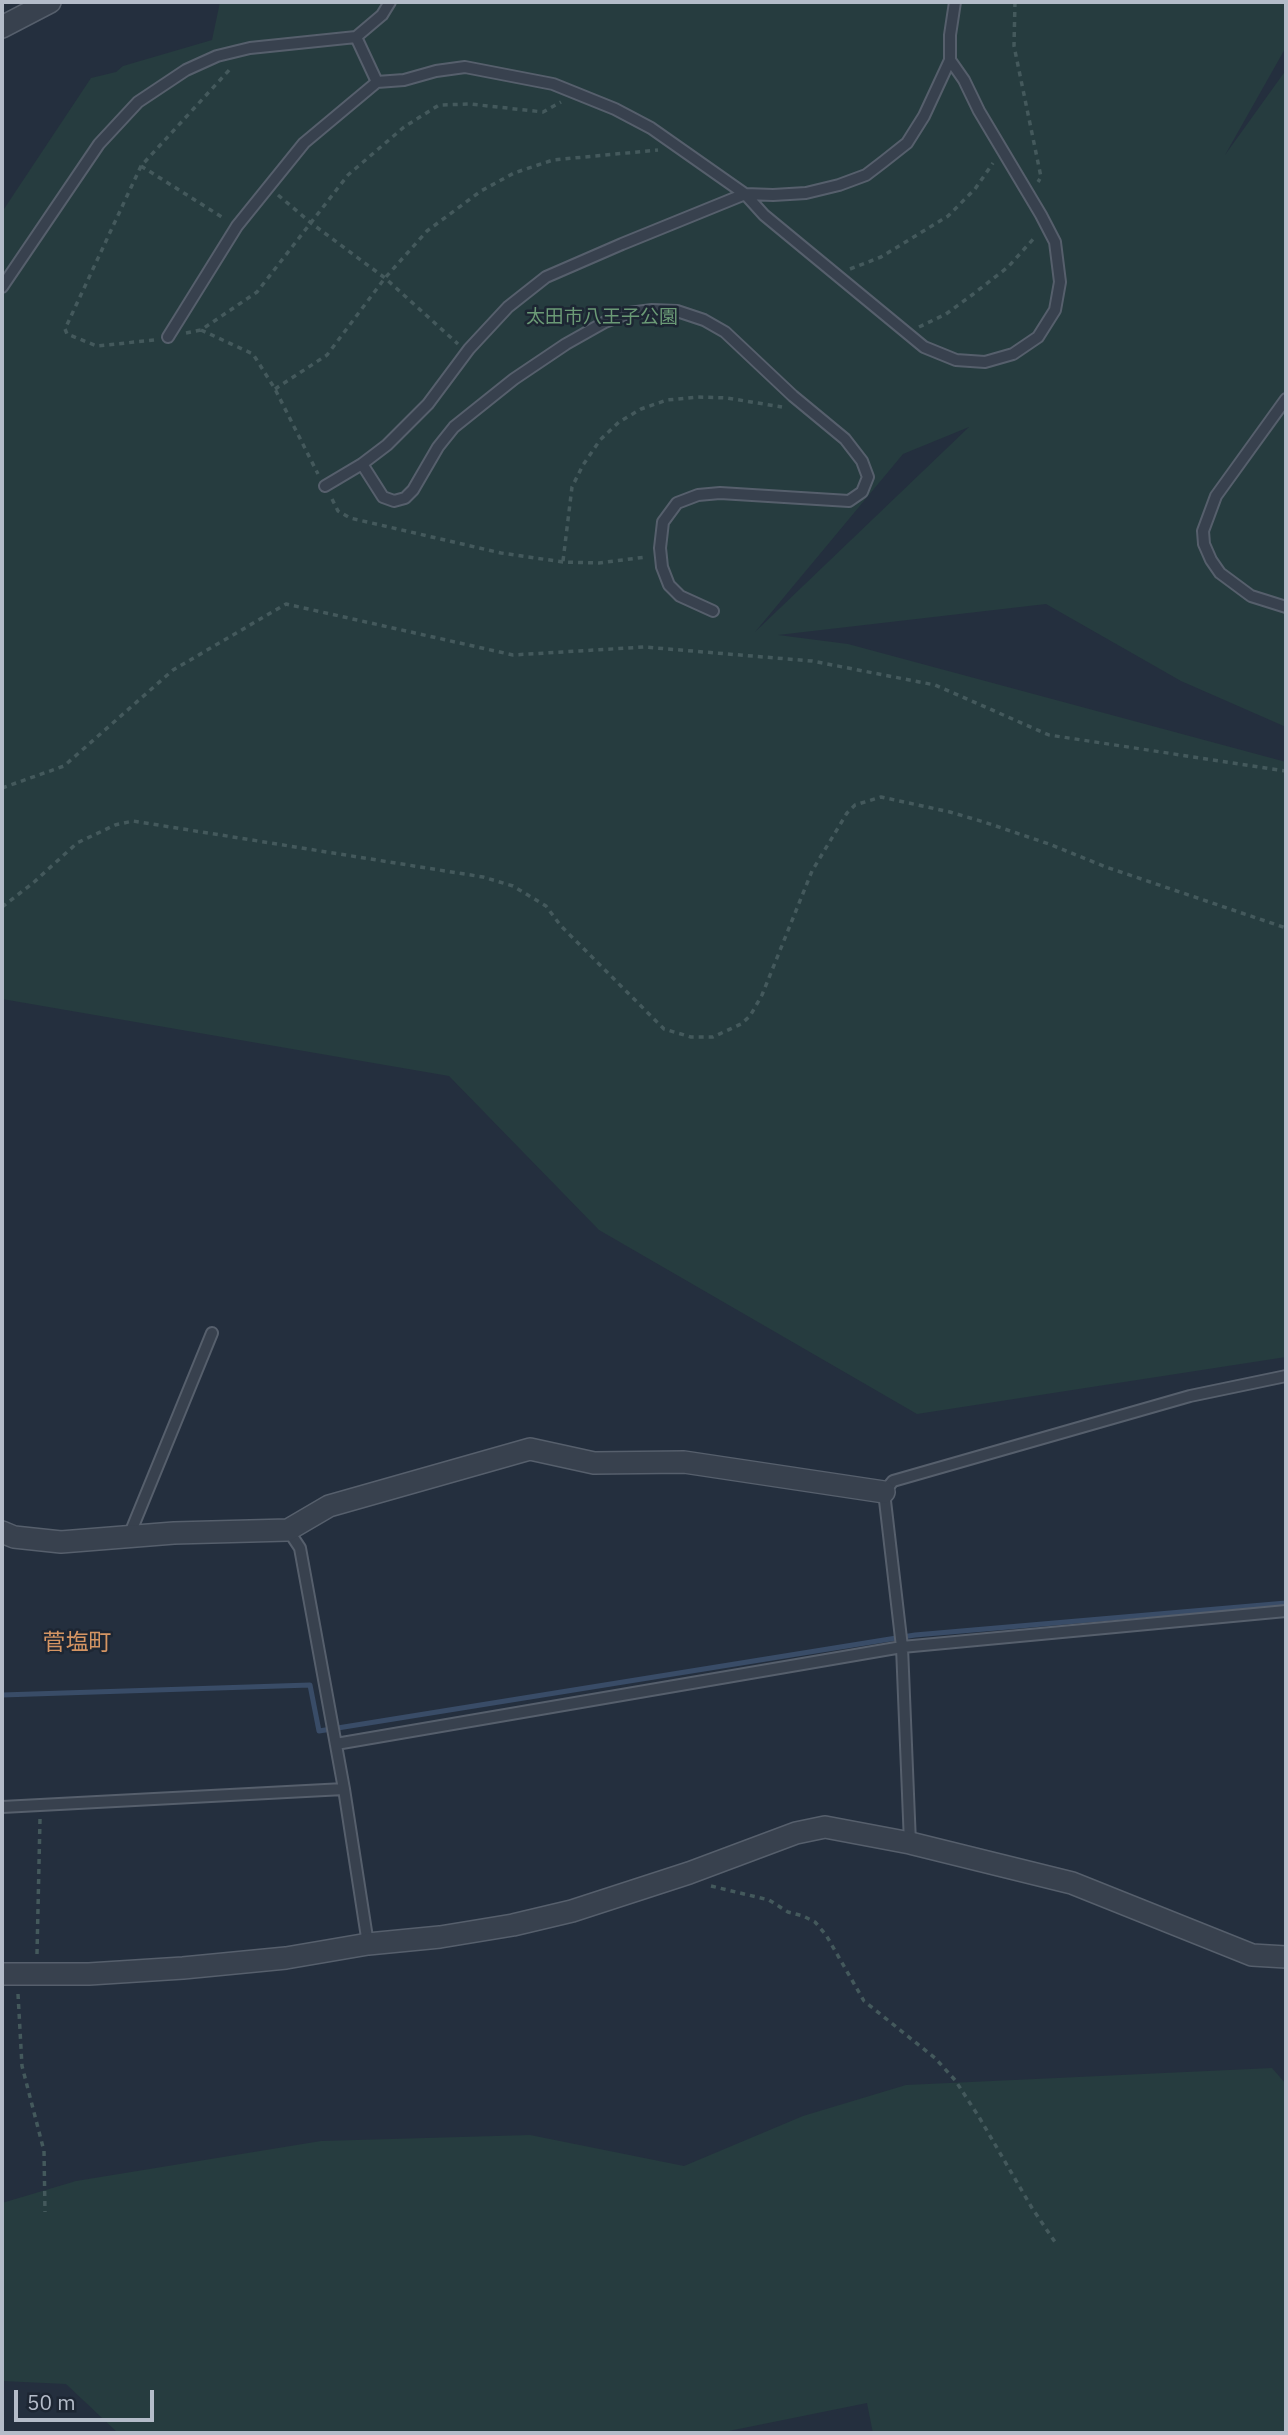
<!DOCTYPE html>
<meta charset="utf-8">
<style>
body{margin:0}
#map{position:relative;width:1288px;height:2435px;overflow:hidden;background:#242f3e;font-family:"IBM Plex Sans",sans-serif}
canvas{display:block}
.frame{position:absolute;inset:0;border:4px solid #b4bcc9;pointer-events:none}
.scale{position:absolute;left:14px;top:2390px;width:140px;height:32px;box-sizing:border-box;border:4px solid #b4bcc9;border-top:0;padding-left:9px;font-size:21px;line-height:24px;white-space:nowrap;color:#b4bcc9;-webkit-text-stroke:5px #1d2633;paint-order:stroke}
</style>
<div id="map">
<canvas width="1288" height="2435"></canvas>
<div class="frame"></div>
<div class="scale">50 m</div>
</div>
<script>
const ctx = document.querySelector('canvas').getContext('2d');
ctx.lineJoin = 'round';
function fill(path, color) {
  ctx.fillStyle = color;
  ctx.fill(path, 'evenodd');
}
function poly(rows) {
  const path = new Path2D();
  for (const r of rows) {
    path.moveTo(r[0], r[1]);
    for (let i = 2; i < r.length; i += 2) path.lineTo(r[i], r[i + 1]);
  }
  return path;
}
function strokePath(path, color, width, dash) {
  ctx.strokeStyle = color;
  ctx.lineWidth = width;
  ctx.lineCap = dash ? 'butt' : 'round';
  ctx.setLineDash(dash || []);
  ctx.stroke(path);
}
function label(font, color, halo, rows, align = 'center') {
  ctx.font = font + ' "IBM Plex Sans","Noto Sans JP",sans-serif';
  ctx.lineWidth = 5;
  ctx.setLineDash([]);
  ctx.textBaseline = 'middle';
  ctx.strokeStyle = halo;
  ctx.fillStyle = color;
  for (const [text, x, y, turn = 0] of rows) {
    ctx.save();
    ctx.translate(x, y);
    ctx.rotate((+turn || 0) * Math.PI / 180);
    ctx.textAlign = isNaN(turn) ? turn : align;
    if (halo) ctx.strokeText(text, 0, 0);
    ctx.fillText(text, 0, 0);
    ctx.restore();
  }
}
const green = poly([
 [220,2,1286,2,1286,47,1225,155,1286,70,1286,727,1181,681,1046,604,778,635,848,644,1286,762,1286,1357,917,1414,599,1230,449,1076,2,999,2,212,91,78,116,72,123,66,212,40],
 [969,427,755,632,903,454],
 [1272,2068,1286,2084,1286,2433,873,2433,867,2403,719,2433,118,2433,66,2384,2,2381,2,2203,76,2181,321,2141,530,2135,684,2166,803,2116,906,2085]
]);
const stream = poly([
 [2,1695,310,1685,319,1731,915,1635,1286,1603]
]);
const path = poly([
 [1015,2,1014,46,1041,177,1038,182],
 [141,166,225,219],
 [278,195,311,223,385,278,458,344],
 [850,269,881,257,948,216,975,189,993,163],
 [919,327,946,314,972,295,1008,267,1036,236],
 [201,330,253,354,275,389,318,474],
 [186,333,201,330,257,292,348,175,404,127,439,105,470,104,543,112,561,102],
 [154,340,97,346,67,334,65,329,141,166,232,67],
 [275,389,327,355,385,278,427,231,481,191,514,173,553,160,658,150],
 [332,499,338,511,350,518,501,553,563,562,599,563,646,557],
 [563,561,572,487,583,465,600,440,619,422,641,409,667,400,698,397,727,398,782,407],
 [2,788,64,766,173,670,286,604,513,655,644,647,812,661,935,685,1049,735,1286,771],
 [2,907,33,883,77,843,115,825,133,821,483,877,513,886,546,906,561,926,664,1029,691,1037,713,1037,741,1024,750,1016,762,995,812,871,847,813,855,805,881,797,950,812,984,822,1049,844,1106,867,1286,928],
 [711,1886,769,1900,788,1912,803,1916,815,1922,826,1935,864,2001,935,2058,955,2080,979,2117,1032,2208,1057,2245],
 [37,1954,40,1819],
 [18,1994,22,2066,44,2151,45,2212]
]);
const lane = poly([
 [356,37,377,82],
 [2,287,99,144,138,102,186,70,217,56,250,48,356,37,382,15,390,2],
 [168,337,237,226,304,143,377,82,404,80,436,71,465,67,553,84,615,109,651,128,745,194,764,215,924,347,956,360,985,362,1013,354,1038,337,1055,310,1060,282,1055,242,1041,215,979,111,964,80,950,60],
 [1286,399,1216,496,1203,531,1204,544,1211,560,1220,573,1251,596,1286,607],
 [362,464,383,497,394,501,405,498,413,490,438,447,454,427,514,379,566,344,605,322,629,313,652,310,677,311,704,320,725,332,793,396,845,439,862,461,868,477,862,492,849,501,720,493,698,495,677,503,663,522,660,548,662,567,669,585,680,596,713,611],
 [325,486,362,464,387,445,428,404,469,349,508,307,546,277,622,244,745,194,773,195,806,193,839,185,866,175,883,162,907,143,924,116,950,60,950,35,955,2],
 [288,1530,300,1548,344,1789,368,1944],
 [129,1536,212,1333],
 [336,1744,902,1647,1286,1611],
 [2,1807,344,1789],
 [910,1843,902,1647,884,1492,893,1481,1190,1396,1286,1376]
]);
const street = poly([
 [2,27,50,2],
 [2,1532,14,1537,61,1542,174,1533,288,1530,329,1506,530,1449,594,1463,684,1462,884,1492],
 [2,1974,89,1974,183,1968,286,1958,368,1944,440,1937,513,1925,572,1911,689,1873,796,1833,825,1827,910,1843,1072,1883,1252,1955,1286,1957]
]);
const parkNames = [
 ["太田市八王子公園",602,318]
];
const quarterNames = [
 ["菅塩町",77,1643]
];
fill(green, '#263c3f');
strokePath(stream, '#394c67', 5);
strokePath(lane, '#565f6c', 14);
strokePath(street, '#565f6c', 24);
strokePath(path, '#44595c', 3.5, [5, 5]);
strokePath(lane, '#38414e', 10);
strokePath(street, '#38414e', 21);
label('19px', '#6b9a76', '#1d2633', parkNames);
label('23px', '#d59563', '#1d2633', quarterNames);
</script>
